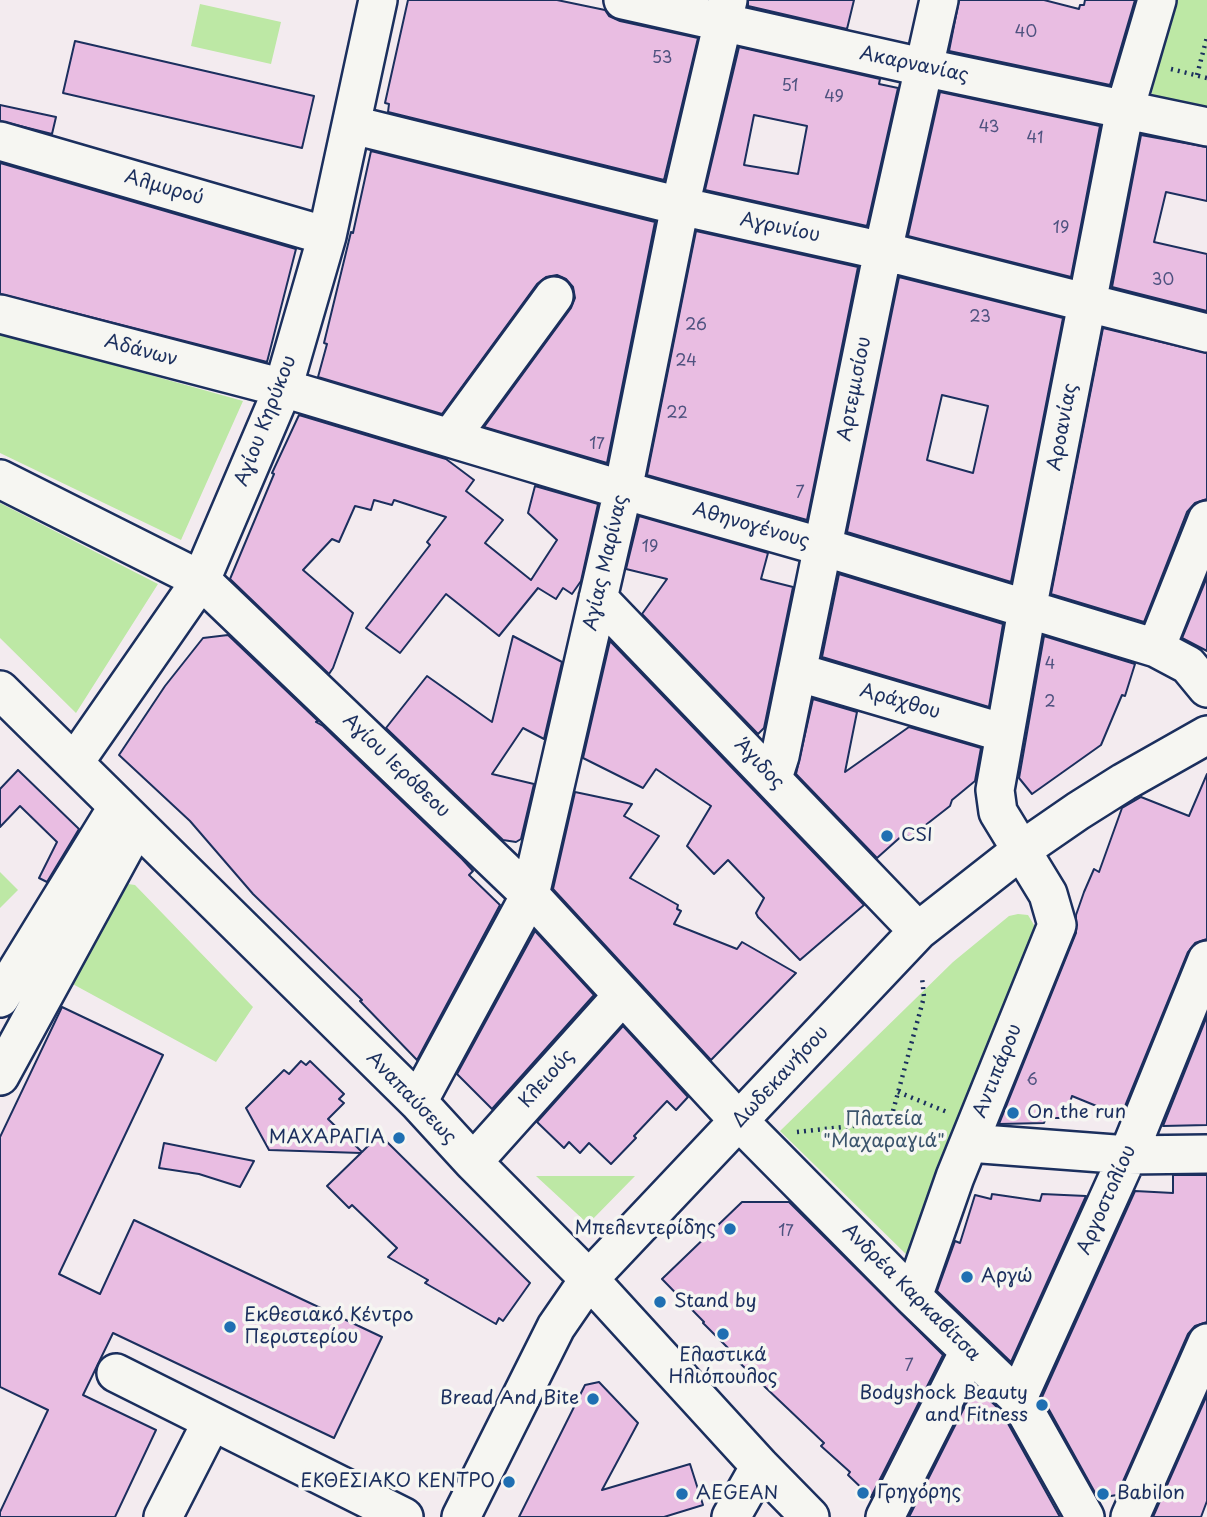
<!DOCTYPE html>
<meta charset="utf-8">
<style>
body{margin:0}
canvas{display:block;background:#f3ebef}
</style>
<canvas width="1207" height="1517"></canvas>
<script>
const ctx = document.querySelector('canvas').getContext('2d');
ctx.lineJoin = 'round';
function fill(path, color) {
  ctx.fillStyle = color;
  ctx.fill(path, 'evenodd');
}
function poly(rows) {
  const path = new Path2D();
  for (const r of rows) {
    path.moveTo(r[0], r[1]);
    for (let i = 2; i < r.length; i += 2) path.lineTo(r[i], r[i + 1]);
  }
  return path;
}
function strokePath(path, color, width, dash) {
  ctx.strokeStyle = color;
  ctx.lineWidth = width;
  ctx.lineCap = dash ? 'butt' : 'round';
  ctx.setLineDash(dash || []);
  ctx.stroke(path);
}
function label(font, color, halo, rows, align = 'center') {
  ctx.font = font + ' "Playpen Sans",sans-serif';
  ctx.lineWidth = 7;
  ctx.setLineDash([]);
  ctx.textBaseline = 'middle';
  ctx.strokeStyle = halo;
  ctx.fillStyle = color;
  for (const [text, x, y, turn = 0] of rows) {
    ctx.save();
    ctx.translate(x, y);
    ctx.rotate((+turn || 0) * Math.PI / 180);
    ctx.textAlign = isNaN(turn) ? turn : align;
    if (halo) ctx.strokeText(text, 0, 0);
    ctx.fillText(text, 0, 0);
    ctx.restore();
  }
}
const green = poly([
 [1175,0,1207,0,1207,115,1150,100],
 [200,4,281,22,271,64,191,46],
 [0,333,243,401,181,540,0,453],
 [0,503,158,584,76,713,0,638],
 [0,872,18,890,0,908],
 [121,883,135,885,253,1007,216,1062,69,982],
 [1018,914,1028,915,1034,925,1035,937,912,1260,780,1131,953,962,1009,916],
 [536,1176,635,1176,588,1224]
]);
const building = poly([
 [408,0,557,0,605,10,609,16,620,21,698,38,664,180,388,112,389,104,385,103,408,0],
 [748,0,854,0,847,29,748,6,748,0],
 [959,0,1044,0,1079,9,1080,5,1084,5,1085,0,1135,0,1110,85,949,51,959,0],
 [75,41,314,96,302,148,63,93,75,41],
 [739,47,880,79,879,84,898,88,867,226,705,190,739,47],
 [754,115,807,126,798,174,744,165,754,115],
 [940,92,1100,126,1071,277,908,236,940,92],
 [0,105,56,117,52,134,0,121,0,105],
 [1141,135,1207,147,1207,201,1166,192,1154,242,1207,254,1207,311,1112,287,1141,135],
 [371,151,655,222,607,463,484,427,571,308,575,298,573,287,566,279,557,275,546,277,537,284,442,414,318,377,327,344,324,343,351,232,353,233,371,151],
 [0,163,296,249,267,362,0,294,0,163],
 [696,231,858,267,807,520,647,475,696,231],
 [899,277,1063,318,1011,582,847,532,899,277],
 [942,395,988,406,973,473,927,460,942,395],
 [1103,328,1207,353,1207,499,1195,503,1187,512,1144,622,1051,594,1103,328],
 [299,415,446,459,474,480,466,491,503,520,485,543,531,580,557,540,528,513,535,486,598,504,581,581,572,594,563,588,556,599,538,588,499,636,446,594,400,653,366,628,430,545,427,542,446,517,394,500,392,505,374,500,371,510,355,506,339,542,332,539,303,570,353,613,333,668,329,674,230,579,274,474,272,473,299,415],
 [639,516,768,553,761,579,793,587,764,728,758,734,642,614,667,579,626,569,639,516],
 [839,574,1003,624,989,707,822,657,839,574],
 [1207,577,1207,651,1182,638,1207,577],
 [228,635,318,721,316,722,323,726,462,859,473,871,469,875,500,905,417,1060,360,1001,362,1000,253,894,190,821,119,755,165,686,203,638,228,635],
 [513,636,562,662,544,739,523,728,492,774,534,784,521,839,516,842,503,840,386,728,427,676,492,722,513,636],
 [1044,636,1135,664,1125,696,1122,695,1101,745,1032,794,1019,778,1044,636],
 [610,641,864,905,800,960,758,917,756,913,764,898,728,860,714,874,687,846,711,806,656,769,643,788,583,758,610,641],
 [813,699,857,712,845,772,909,727,981,748,975,781,952,800,950,806,909,838,905,833,877,858,796,774,813,699],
 [18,770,79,829,47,882,39,878,57,842,20,806,0,827,0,789,18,770],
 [1207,774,1207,939,1195,943,1188,952,1121,1116,1072,1096,1065,1118,1046,1118,1044,1123,999,1124,1076,933,1076,915,1084,892,1094,869,1099,872,1122,808,1141,797,1189,816,1207,774],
 [575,792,632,804,624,816,659,836,630,878,678,905,677,909,681,911,674,924,737,949,742,942,796,973,711,1060,553,889,575,792],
 [535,931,594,995,492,1109,457,1074,535,931],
 [62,1007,163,1055,59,1274,100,1294,134,1220,382,1337,334,1438,113,1333,83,1395,156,1430,115,1517,0,1517,0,1512,48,1410,0,1387,0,1137,62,1007],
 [1207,1016,1207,1125,1163,1126,1207,1016],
 [623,1026,688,1097,676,1110,667,1101,634,1136,636,1138,611,1164,589,1143,580,1153,569,1142,564,1148,537,1122,623,1026],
 [301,1061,306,1065,310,1061,344,1094,339,1099,344,1103,328,1119,362,1152,375,1139,384,1139,530,1283,503,1321,499,1318,496,1324,425,1283,428,1280,388,1257,397,1248,352,1205,349,1208,327,1186,361,1153,269,1150,246,1108,284,1070,289,1074,301,1061],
 [164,1143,254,1161,240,1187,199,1174,159,1168,164,1143],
 [1173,1175,1207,1175,1207,1322,1195,1326,1188,1334,1117,1495,1098,1498,1042,1397,1135,1191,1173,1193,1173,1175],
 [992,1194,1040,1201,1042,1194,1086,1196,1011,1362,937,1291,955,1241,960,1243,975,1195,991,1199,992,1194],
 [742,1202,789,1202,943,1355,871,1497,848,1475,850,1472,821,1446,824,1443,726,1350,728,1348,703,1323,704,1322,662,1279,742,1202],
 [599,1382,638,1423,602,1490,690,1464,703,1505,664,1517,519,1517,585,1385,599,1382],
 [975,1386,1001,1411,1060,1517,909,1517,975,1386],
 [1207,1395,1207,1501,1201,1517,1153,1517,1207,1395]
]);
const path = poly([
 [1171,69,1207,78],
 [1197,75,1207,37],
 [898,1092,947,1112],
 [797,1132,890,1122,924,997,922,977]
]);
const minor = poly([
 [623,0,922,67,1207,127],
 [353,125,680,206,883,251,1207,333],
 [0,141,327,236],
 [0,314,283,388,623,490,823,547,1156,648,1188,665,1207,688],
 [450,438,554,296],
 [0,479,201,580,530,895,739,1121,913,1297,1018,1398,1085,1517],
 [598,598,918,931],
 [1156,648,1207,520],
 [797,672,1004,733],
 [0,690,418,1102,473,1162,589,1279,760,1466,810,1517],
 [74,763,201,580,283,388,327,236,378,0],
 [773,778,780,756,883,251,939,0],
 [0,998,118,806],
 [0,1076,137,825],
 [418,1102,530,895,623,490,680,206,728,0],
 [969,1143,1128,1155,1207,1154],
 [473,1162,622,996],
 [913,1297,955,1177,1057,925,1048,894,998,812,995,790,1027,610,1125,109,1157,0],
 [116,1373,404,1517],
 [1018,1398,1128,1155,1207,960],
 [163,1517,212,1421],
 [461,1517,556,1327,589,1279,918,931,1020,851,1078,811,1124,782,1207,735],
 [731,1517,760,1466],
 [885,1517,969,1351],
 [1130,1517,1207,1343]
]);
const markers = [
 [887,836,7,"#1f6fb2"],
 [1013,1113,7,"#1f6fb2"],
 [399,1138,7,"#1f6fb2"],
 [730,1229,7,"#1f6fb2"],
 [967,1277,7,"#1f6fb2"],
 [660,1302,7,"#1f6fb2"],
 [230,1327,7,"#1f6fb2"],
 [723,1334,7,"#1f6fb2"],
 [593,1399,7,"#1f6fb2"],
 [1042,1405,7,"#1f6fb2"],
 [509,1482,7,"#1f6fb2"],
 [863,1493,7,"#1f6fb2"],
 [682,1494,7,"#1f6fb2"],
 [1103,1494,7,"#1f6fb2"]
];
const numberNames = [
 ["40",1026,33],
 ["53",662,59],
 ["51",790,87],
 ["49",834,98],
 ["43",989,128],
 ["41",1035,139],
 ["19",1061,229],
 ["30",1163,281],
 ["23",980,318],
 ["26",696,326],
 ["24",686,362],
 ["22",677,414],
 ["17",597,445],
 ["7",800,494],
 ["19",650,548],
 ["4",1050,665],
 ["2",1050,703],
 ["6",1032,1081],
 ["17",786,1232],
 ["7",909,1367]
];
const streetNames = [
 ["Ακαρνανίας",914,65,12],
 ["Αλμυρού",164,188,16],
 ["Αγρινίου",780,228,12],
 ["Αδάνων",141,351,15],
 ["Αρτεμισίου",855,389,-79],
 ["Αγίου Κηρύκου",266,421,-69],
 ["Αροανίας",1063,427,-79],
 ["Αθηνογένους",751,526,16],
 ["Αγίας Μαρίνας",606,563,-77],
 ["Αράχθου",900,702,16],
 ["Άγιδος",759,764,46],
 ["Αγίου Ιερόθεου",396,766,44],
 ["Αντιπάρου",998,1071,-68],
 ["Δωδεκανήσου",781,1077,-47],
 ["Κλειούς",547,1079,-48],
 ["Αναπαύσεως",411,1098,46],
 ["Αργοστολίου",1107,1200,-66],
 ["Ανδρέα Καρκαβίτσα",911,1293,45]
];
const poiNames = [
 ["CSI",901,836],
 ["On the run",1027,1113],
 ["ΜΑΧΑΡΑΓΙΑ",385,1138,"right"],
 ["Μπελεντερίδης",716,1229,"right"],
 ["Αργώ",981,1277],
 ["Stand by",674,1302],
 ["Εκθεσιακό Κέντρο",244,1316],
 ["Περιστερίου",244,1338],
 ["Ελαστικά",723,1356,"center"],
 ["Ηλιόπουλος",723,1378,"center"],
 ["Bodyshock Beauty",1028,1394,"right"],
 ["and Fitness",1028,1416,"right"],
 ["Bread And Bite",579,1399,"right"],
 ["ΕΚΘΕΣΙΑΚΟ ΚΕΝΤΡΟ",495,1482,"right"],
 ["Γρηγόρης",877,1493],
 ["AEGEAN",696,1494],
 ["Babilon",1117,1494]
];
const parkNames = [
 ["Πλατεία",884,1120],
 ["\"Μαχαραγιά\"",884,1142]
];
fill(green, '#bde8a5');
fill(building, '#e9bde2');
strokePath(building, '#1b2f5e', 2);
strokePath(minor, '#1b2f5e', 42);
strokePath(path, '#1b2f5e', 4.5, [2, 5]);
strokePath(minor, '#f6f6f2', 37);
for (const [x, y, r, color] of markers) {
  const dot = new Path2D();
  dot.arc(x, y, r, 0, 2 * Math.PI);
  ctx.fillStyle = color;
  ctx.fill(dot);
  strokePath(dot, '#f6f6f2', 2.5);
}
label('16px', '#4e527f', null, numberNames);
label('19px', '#1b2f5e', '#f6f6f2', streetNames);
label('19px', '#1b2f5e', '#f6f6f2', poiNames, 'left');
label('19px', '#3b546c', '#f6f6f2', parkNames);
</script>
